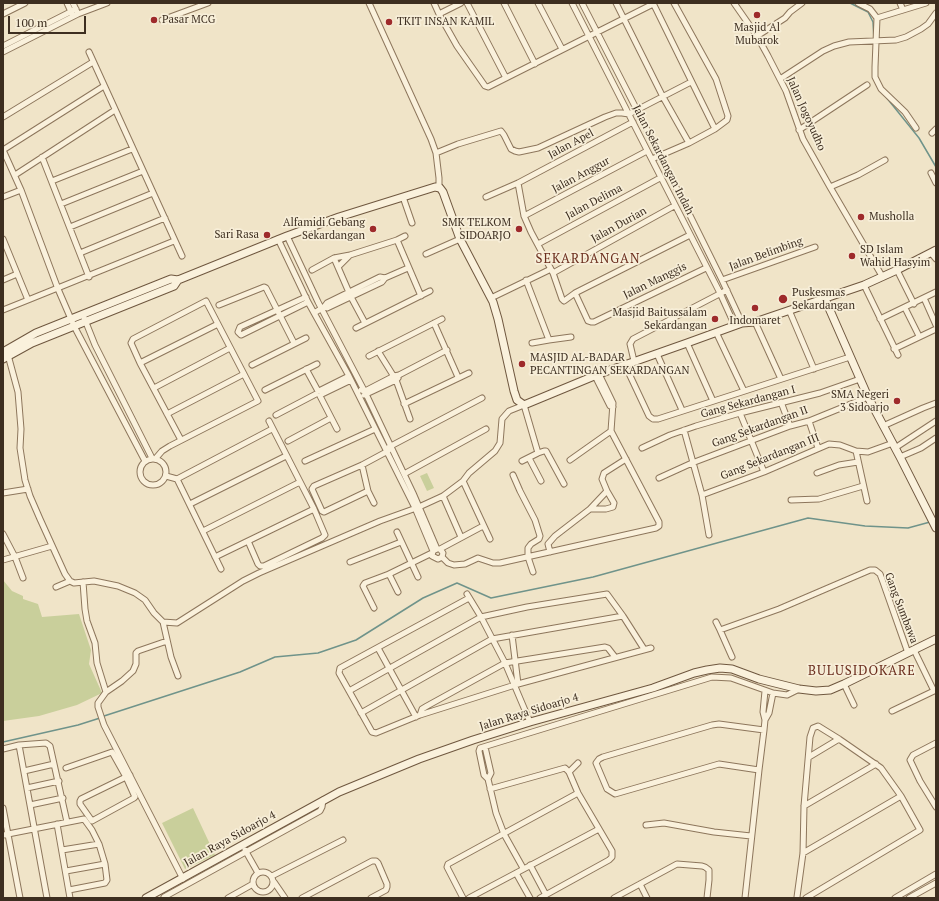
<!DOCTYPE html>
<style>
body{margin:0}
#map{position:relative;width:939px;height:901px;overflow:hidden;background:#f0e4c8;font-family:"PT Serif",serif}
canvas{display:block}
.frame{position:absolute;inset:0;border:4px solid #3d2e20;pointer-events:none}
.scale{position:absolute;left:8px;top:16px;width:78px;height:18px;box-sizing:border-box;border:2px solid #3d2e20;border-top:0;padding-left:5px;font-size:12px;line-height:14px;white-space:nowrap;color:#3d2e20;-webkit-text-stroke:3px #f7eed8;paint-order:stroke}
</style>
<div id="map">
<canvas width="939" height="901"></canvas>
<div class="frame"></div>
<div class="scale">100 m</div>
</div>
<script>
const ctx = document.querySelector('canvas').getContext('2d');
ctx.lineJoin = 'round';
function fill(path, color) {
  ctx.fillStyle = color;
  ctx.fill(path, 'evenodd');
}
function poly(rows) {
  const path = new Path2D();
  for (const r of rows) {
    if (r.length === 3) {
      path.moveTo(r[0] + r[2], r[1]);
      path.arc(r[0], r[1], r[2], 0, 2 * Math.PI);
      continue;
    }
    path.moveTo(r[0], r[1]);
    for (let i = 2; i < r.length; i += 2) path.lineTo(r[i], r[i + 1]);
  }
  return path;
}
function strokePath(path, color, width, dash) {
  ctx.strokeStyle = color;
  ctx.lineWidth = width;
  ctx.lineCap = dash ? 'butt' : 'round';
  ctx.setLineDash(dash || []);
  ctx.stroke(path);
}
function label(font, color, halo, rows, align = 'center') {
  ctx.font = font + ' "PT Serif",serif';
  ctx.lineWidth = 3.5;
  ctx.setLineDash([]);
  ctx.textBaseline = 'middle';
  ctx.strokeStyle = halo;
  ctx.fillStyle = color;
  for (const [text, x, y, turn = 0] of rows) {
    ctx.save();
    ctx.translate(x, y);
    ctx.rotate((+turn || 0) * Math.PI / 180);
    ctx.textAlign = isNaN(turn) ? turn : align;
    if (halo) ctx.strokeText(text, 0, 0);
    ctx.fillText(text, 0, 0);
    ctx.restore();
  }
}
const green = poly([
 [427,473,434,488,427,491,420,476],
 [3,580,12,591,23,596,23,599,38,604,42,617,79,614,91,650,89,664,102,693,77,705,39,716,3,721],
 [193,808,215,855,185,869,162,823]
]);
const stream = poly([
 [850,3,868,12,873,22,874,40],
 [886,97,919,138,936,167],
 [104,716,240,672,275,657,318,653,356,640,423,598,457,583,491,598,593,577,808,518,865,526,908,528,930,522],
 [3,742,78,725,100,718]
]);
const street = poly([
 [67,3,72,14],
 [73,3,77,12],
 [369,3,431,139,436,153,439,178,439,185,435,187],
 [434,3,439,14],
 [461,3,439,14,457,46,485,86,488,87,653,4],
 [467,3,506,78],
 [504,3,535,64],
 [538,3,562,49],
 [572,3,720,293,735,326],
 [582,3,660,155,722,280,742,323],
 [616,3,663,97,689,143],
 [674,3,716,79,728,116,727,120,715,129],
 [734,3,757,36,768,56,786,91,803,139,830,187,882,276],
 [858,3,870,9,877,18,875,67,875,77,881,89,905,112,916,128],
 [900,3,903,10],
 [3,14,25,3],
 [877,18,926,3],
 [162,20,208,3],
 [757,36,785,18,790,12,802,3],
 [3,46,76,9],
 [3,52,78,14,107,3],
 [89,52,182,256],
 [780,79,823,51,834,46,849,42,896,40,906,37,921,29,928,24,936,13],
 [104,86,3,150,21,190,58,289,74,326,145,461],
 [3,117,93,62],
 [799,130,867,85],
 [932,133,936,129],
 [436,153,458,144,501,131,504,135,511,149,515,151,519,152,538,148,605,117,616,113,622,113,629,114,691,82],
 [42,157,89,277],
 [652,159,689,143,715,129,653,3],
 [931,173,936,183],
 [15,175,115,110],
 [52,181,132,149],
 [518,183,524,216,531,232,553,273,562,299,564,301,575,293,690,235],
 [830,187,858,175,885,160],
 [3,197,21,190],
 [403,197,412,223],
 [486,197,518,183,633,122],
 [61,204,143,171],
 [524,216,647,151],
 [70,227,153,193],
 [287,236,318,302,366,394,413,493,437,549,440,549,443,553,442,557,438,559,432,556,433,551,437,549],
 [3,239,28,300,174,241],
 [278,239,308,302,349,376,415,508,433,551],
 [397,240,421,296],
 [538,244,660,178],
 [80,253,165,218],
 [931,253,936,259],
 [426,254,460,239],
 [334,258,351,297,365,323],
 [338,267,349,256],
 [312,270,334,258,350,255,397,240,405,236],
 [897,270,914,304],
 [553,273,674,206],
 [3,280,17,274],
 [526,280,549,340,532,343],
 [722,280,815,247],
 [864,285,898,355],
 [575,293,588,321,591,322,594,322,706,268],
 [306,297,240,327,238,332,241,335,308,302],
 [491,298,551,269],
 [924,298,936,325],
 [219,305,264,287,266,288,294,343],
 [324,307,327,308,382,282,385,278],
 [905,308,919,336],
 [3,310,28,300],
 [789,310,814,369],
 [314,313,324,307,327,303,380,277,385,278,408,268],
 [83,315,95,345,152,458],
 [880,319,936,292],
 [755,322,781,379],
 [434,323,458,377],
 [356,328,430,291],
 [716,332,744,391],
 [549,340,571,337],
 [687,343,713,401],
 [894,349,936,329],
 [378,351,396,380,410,419],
 [657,354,682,410],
 [8,355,18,392,21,429,20,448,25,480,30,496,40,519,65,574,70,581,74,583,94,581,118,586,135,593,145,600,154,613,163,622,177,623,243,581,259,573,380,521,419,507,443,496,463,481,469,473,495,451,500,443,502,419,509,411,524,405,538,453,544,451,546,451,564,484],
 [369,356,442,319],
 [634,361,630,344,633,339,727,290],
 [140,363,218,324],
 [252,365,306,338],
 [625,365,649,416,653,419,658,419,850,357],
 [306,369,318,391],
 [595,376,610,406,613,407],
 [154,388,230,348],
 [265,390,317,364],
 [361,390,365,391,394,376,399,375,447,350],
 [319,391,349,376],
 [322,394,351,380],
 [364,395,396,380,398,378],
 [320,396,337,429],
 [781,402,790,426],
 [404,404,469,373],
 [740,413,764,472],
 [167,414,244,374],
 [276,415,316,394],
 [809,421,818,448],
 [883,426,923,408,936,403],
 [684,430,702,495,709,535],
 [288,441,331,418],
 [389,447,482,398],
 [642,448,670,435,696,426,740,413,820,393,860,379],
 [895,448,936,421],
 [856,451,867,501],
 [900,457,921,448,936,438],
 [156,458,162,451,170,446,258,401,206,301,133,339,131,343,140,363,181,440],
 [529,458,541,481],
 [153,472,13],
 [570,460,611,431],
 [305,461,375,429],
 [522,461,538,453],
 [362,465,368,491,374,503],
 [817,473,839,465,858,462],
 [404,474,486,429],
 [513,475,520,491,535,520,540,536,539,539,531,544,528,548,528,557,533,572],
 [166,476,177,479,272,429],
 [659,478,692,463,790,426,809,421,868,397],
 [177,479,221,569],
 [463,481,490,539],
 [368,491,324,512,322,511,312,489,314,486,362,465,388,451],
 [3,493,28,489],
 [702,495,764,472,829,444,840,445,856,451,868,452,893,443],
 [443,496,461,537],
 [791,500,819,499,863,486],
 [190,504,286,456],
 [590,509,606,509,613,507,614,503,607,491],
 [203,531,300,482],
 [397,532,418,577],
 [3,534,15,557,23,578],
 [248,541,258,564,260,566,264,566,322,538,325,535,314,509,269,421],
 [440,549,483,526],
 [550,552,548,544,555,536,590,509,607,491,602,479,604,473,626,459],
 [215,557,314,509],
 [442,557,448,563,454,565,465,564,478,558,493,563,500,563,656,528,659,526,659,522,611,431,613,403,599,374],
 [3,560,52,546],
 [350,562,401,542],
 [389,574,398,592],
 [83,582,85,609,87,621,95,643,97,663,106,692],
 [56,587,70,581],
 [467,594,481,617,505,663,530,722],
 [469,598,340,668,339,673,372,732,376,733,420,715,518,684,651,648],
 [374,608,363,586,365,583,389,574,432,553],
 [163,622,171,657,178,676],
 [716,622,720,630,779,609,870,570,875,570,880,574,883,582,908,653],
 [720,630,732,657],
 [512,635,518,684],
 [167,641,138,651,136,653,136,664,133,671,122,681,106,692,98,703,98,707,104,725,183,879],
 [378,648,416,717],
 [914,650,934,691],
 [844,684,854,705],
 [349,691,481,617,527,607,607,594,623,616],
 [892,711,936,690],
 [361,713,492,639,623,616,644,649],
 [420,715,422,709,427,706,505,663,605,647,608,648,615,657],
 [765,720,769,713,773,693],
 [936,743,913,755,910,760,920,781,936,807],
 [19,745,47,898],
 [485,747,491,773,488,779],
 [3,749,19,745,46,743,50,746,67,822],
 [809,757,839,739],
 [66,768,112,752,126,777,135,797,134,798,92,821,80,804,80,801,81,799,126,777,130,775],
 [759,770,719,764,615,794,607,789,596,763,599,759,603,757,712,725,719,724,764,730],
 [24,771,54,764],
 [569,772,578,763],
 [27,788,59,781],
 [490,789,565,768,569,772,578,793,612,851,612,857,609,860,540,898],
 [30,805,63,798],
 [804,806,876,764],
 [3,808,20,898],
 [57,824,70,898],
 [646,825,664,823,714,832,751,836],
 [3,835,84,819,92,830,99,844,105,864,107,880,105,883,69,890],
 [62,850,99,844],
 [245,850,258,873],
 [803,853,901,796],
 [530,865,546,895],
 [523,868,504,834,496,813,488,779,484,775,479,751,480,748,712,677,731,678,773,693,787,695,799,689],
 [66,871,105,864],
 [263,882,10],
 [516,873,530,898],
 [272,876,343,840],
 [274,882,285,898],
 [640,884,647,898],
 [164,897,320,811,322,807,323,800],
 [797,897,803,853,804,806,810,737,813,728,818,726,839,739,881,768,901,796,920,830,806,898],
 [228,898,253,884],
 [302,898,372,861,376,861,378,863,387,884,387,887,386,890,371,898],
 [463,898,447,867,448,864,578,793],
 [469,898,599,829],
 [614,898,677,864,702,866,705,867,709,870,709,880,707,898],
 [745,898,759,770,764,730,765,720,763,712,765,691],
 [895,898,936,874],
 [909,898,936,883]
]);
const secondary = poly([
 [825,299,868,397,900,457,936,528],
 [3,352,36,333,171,279,178,280,287,236,339,217,435,187,440,188,443,192,460,239,493,302,498,319,514,391,517,400,524,405,599,374,687,343,742,323,755,322,864,285,897,270,936,250],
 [3,359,32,343,174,286,178,280],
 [146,898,339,792,419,759,473,740,530,722,653,688,694,673,707,670,720,668,732,669,759,679,799,689,816,691,830,690,844,684,936,639]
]);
const markers = [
 [757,15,4,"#9e2a2b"],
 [154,20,4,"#9e2a2b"],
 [389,22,4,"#9e2a2b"],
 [861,217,4,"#9e2a2b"],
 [373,229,4,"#9e2a2b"],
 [519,229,4,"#9e2a2b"],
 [267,235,4,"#9e2a2b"],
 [852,256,4,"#9e2a2b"],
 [783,299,5,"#9e2a2b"],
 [755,308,4,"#9e2a2b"],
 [715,319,4,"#9e2a2b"],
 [522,364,4,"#9e2a2b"],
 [897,401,4,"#9e2a2b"]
];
const poiNames = [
 ["Pasar MCG",162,20],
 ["TKIT INSAN KAMIL",397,22],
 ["Masjid Al",757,28,"center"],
 ["Mubarok",757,41,"center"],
 ["Musholla",869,217],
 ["Alfamidi Gebang",365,223,"right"],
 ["Sekardangan",365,236,"right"],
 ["SMK TELKOM",511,223,"right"],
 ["SIDOARJO",511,236,"right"],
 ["Sari Rasa",259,235,"right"],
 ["SD Islam",860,250],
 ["Wahid Hasyim",860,263],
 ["Puskesmas",792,293],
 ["Sekardangan",792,306],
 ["Masjid Baitussalam",707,313,"right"],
 ["Sekardangan",707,326,"right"],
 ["Indomaret",755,321,"center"],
 ["MASJID AL-BADAR",530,358],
 ["PECANTINGAN SEKARDANGAN",530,371],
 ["SMA Negeri",889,395,"right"],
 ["3 Sidoarjo",889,408,"right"]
];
const streetNames = [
 ["Jalan Jogoyudho",806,114,66],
 ["Jalan Apel",571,144,-28],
 ["Jalan Sekardangan Indah",663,160,63],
 ["Jalan Anggur",581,175,-28],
 ["Jalan Delima",594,202,-28],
 ["Jalan Durian",619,225,-29],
 ["Jalan Belimbing",766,254,-20],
 ["Jalan Manggis",655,281,-26],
 ["Gang Sekardangan I",748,402,-15],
 ["Gang Sekardangan II",760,427,-20],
 ["Gang Sekardangan III",770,457,-22],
 ["Gang Sumbawa",901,608,69],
 ["Jalan Raya Sidoarjo 4",529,712,-17],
 ["Jalan Raya Sidoarjo 4",230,839,-29]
];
const quarterNames = [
 ["SEKARDANGAN",588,259],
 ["BULUSIDOKARE",862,671]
];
fill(green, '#c9cf9b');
strokePath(stream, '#6f938a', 1.5);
strokePath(street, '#8d765c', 7);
strokePath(secondary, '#6f573f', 9);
strokePath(street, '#faf1dc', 5);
strokePath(secondary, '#faf1dc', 7);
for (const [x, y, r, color] of markers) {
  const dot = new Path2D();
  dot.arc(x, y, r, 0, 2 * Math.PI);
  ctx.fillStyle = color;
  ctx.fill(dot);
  strokePath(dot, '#f7eed8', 1.5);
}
label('11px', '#3d2e20', '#f7eed8', poiNames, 'left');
label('11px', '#3d2e20', '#f7eed8', streetNames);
ctx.letterSpacing = '1px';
label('13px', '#6b2e1e', '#f7eed8', quarterNames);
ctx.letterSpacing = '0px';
</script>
